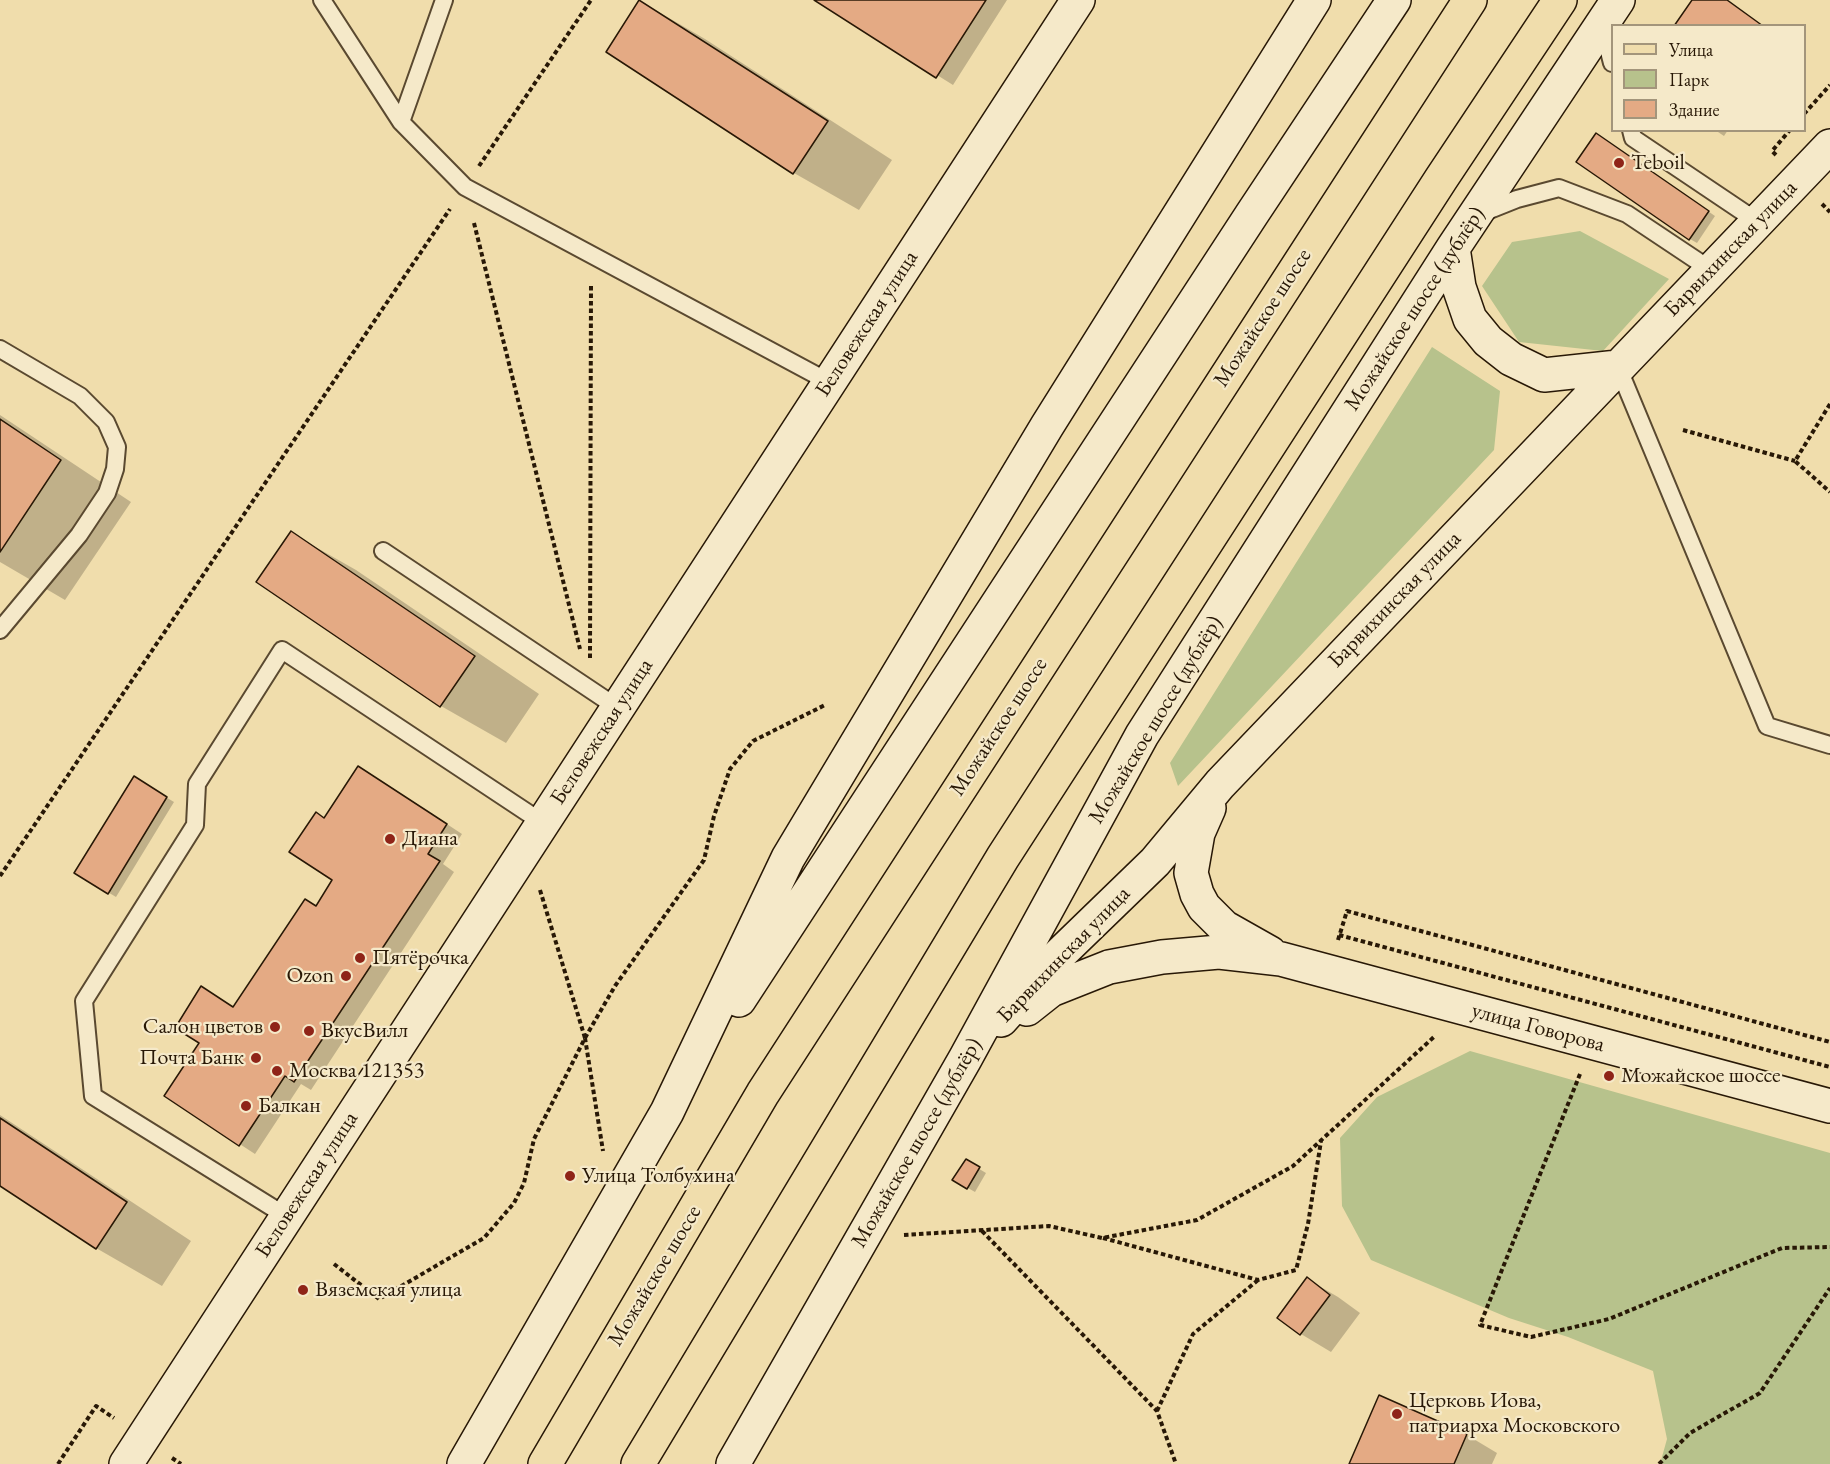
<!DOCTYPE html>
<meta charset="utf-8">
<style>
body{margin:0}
#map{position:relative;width:1830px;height:1464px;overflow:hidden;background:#f0ddac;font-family:"EB Garamond",serif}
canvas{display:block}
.legend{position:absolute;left:1611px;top:24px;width:195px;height:108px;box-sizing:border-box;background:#f5e9c9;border:2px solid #a3957b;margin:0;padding:8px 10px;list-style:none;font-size:18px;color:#281806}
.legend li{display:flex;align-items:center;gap:12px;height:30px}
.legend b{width:30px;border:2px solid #a3957b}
</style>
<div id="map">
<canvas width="1830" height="1464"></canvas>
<ul class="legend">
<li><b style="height:8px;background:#f0ddac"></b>Улица</li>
<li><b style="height:16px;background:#b7c28c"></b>Парк</li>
<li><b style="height:16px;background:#e4aa84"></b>Здание</li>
</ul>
</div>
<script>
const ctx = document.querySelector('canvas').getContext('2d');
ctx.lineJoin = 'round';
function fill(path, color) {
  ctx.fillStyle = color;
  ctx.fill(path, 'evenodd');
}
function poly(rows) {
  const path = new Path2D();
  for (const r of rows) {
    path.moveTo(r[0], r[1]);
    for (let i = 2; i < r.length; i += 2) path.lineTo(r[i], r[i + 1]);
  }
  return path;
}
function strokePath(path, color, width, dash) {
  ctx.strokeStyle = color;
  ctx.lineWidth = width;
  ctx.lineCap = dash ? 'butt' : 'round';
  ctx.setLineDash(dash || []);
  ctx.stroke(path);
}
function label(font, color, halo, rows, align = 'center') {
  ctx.font = font + ' "EB Garamond",serif';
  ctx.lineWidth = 4.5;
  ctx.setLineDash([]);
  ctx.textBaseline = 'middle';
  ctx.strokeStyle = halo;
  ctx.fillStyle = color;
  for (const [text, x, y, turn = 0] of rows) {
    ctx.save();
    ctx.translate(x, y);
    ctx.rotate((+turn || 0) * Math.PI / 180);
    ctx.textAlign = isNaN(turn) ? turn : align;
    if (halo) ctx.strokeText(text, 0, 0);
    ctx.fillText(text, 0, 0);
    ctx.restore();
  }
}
const green = poly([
 [1580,231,1669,279,1603,351,1519,342,1482,286,1512,242],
 [1432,347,1500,391,1494,450,1178,786,1170,763],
 [1470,1051,1830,1153,1830,1464,1660,1464,1667,1439,1653,1371,1568,1337,1509,1318,1371,1260,1342,1206,1340,1138,1377,1097]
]);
const shadow = poly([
 [817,0,1007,0,953,85],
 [640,1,705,39,892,160,859,210,794,173,608,52],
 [1715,130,1728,130,1724,136],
 [1604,139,1715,216,1697,243,1690,239],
 [0,415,131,502,65,600,0,562],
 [291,533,356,570,539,694,506,743,441,706],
 [374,776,462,834,443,864,454,872,311,1090,301,1084,255,1154,166,1096,316,907,334,880,325,819],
 [134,778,174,802,116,897,76,873],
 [0,1115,191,1241,162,1286,96,1248,0,1184],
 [966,1161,986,1173,975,1192,954,1180],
 [1307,1279,1338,1297,1360,1313,1331,1352,1301,1334,1279,1318],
 [1379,1397,1467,1435,1497,1453,1492,1464,1350,1464]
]);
const building = poly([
 [639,0,828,121,793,174,606,52,639,0],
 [814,0,986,0,936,78,814,0],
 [1692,0,1727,0,1763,26,1674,26,1692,0],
 [1596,133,1709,211,1689,240,1576,162,1596,133],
 [0,419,61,460,0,552,0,419],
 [291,531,475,656,440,707,256,582,291,531],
 [358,766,447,824,428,854,440,861,294,1082,285,1076,239,1146,164,1096,199,1043,175,1028,201,986,233,1007,305,899,316,906,332,880,289,852,316,812,324,818,358,766],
 [134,776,167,797,108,894,74,873,134,776],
 [0,1118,127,1202,96,1249,0,1186,0,1118],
 [966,1159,980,1167,967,1189,952,1180,966,1159],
 [1307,1277,1330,1295,1300,1335,1277,1318,1307,1277],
 [1379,1395,1467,1434,1454,1464,1349,1464,1379,1395]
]);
const path = poly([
 [1804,114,1830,85],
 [1776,155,1772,151,1790,130],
 [479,166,591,0],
 [1822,204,1830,212],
 [474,223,580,649],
 [1830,404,1795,461,1830,492],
 [1683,430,1795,461],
 [590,658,591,284],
 [0,876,450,209],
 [540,890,585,1038],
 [1339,935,1830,1067],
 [1338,940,1347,911,1830,1042],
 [585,1038,615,986,704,860,714,816,730,769,753,741,825,705],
 [1580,1074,1480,1325,1531,1337,1609,1319,1782,1248,1830,1247],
 [982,1231,1157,1411,1176,1464],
 [904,1235,1049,1226,1102,1238,1197,1220,1293,1166,1435,1036],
 [1103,1238,1258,1280,1296,1270,1308,1224,1321,1141],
 [334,1264,379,1299,484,1238,514,1203,524,1183,534,1139,585,1038,603,1151],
 [1157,1411,1193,1334,1258,1280],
 [172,1458,181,1464],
 [58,1464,96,1406,114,1418],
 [1659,1464,1690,1433,1760,1393,1830,1288]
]);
const lane = poly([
 [322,0,401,122,465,187,829,382],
 [1602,24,1612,63],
 [401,122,444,0],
 [1631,130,1633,138,1758,222],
 [1482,213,1517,199,1559,188,1627,214,1711,270],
 [0,349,80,396,106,422,117,447,115,469,107,493,79,535,0,630],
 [1618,367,1767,726,1830,745],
 [383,551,618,708],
 [286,1216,93,1096,84,1001,195,825,197,784,282,650,543,823]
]);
const secondary = poly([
 [1453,248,1459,287,1470,319,1488,341,1511,359,1544,375,1618,367],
 [1209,808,1198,833,1191,873,1197,894,1204,907,1224,927,1270,953],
 [739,1000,1252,214,1394,0],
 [1027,1009,1051,990,1109,967,1162,957,1219,952,1281,959,1830,1106],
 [1001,1020,1061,953,1155,862,1220,784,1830,146],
 [126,1464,1078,0],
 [464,1464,667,1112,788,858,1047,426,1314,0],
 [733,1464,965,1059,1142,735,1453,248,1618,0]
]);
const primary = poly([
 [545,1464,763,1093,1470,0],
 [638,1464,1003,857,1441,179,1560,0]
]);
const markers = [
 [1619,163,6,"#8f2418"],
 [390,839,6,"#8f2418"],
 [360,958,6,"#8f2418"],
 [346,976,6,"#8f2418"],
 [275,1027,6,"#8f2418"],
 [309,1031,6,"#8f2418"],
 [256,1058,6,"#8f2418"],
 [277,1071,6,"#8f2418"],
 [1609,1076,6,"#8f2418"],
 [246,1106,6,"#8f2418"],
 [570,1176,6,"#8f2418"],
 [303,1290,6,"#8f2418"],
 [1397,1414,6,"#8f2418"]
];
const poiNames = [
 ["Teboil",1631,163],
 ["Диана",402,839],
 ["Пятёрочка",372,958],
 ["Ozon",334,976,"right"],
 ["Салон цветов",263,1027,"right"],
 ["ВкусВилл",321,1031],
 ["Почта Банк",244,1058,"right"],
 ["Москва 121353",289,1071],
 ["Можайское шоссе",1621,1076],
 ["Балкан",258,1106],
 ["Улица Толбухина",582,1176],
 ["Вяземская улица",315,1290],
 ["Церковь Иова,",1409,1401],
 ["патриарха Московского",1409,1426]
];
const streetNames = [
 ["Барвихинская улица",1731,249,-46],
 ["Можайское шоссе (дублёр)",1415,309,-57],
 ["Можайское шоссе",1263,318,-57],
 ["Беловежская улица",867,324,-57],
 ["Барвихинская улица",1395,600,-46],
 ["Можайское шоссе (дублёр)",1156,720,-59],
 ["Можайское шоссе",999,727,-57],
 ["Беловежская улица",602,732,-57],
 ["Барвихинская улица",1064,955,-46],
 ["улица Говорова",1538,1028,15],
 ["Можайское шоссе (дублёр)",917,1143,-60],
 ["Беловежская улица",307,1185,-57],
 ["Можайское шоссе",655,1276,-59]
];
fill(green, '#b7c28c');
fill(shadow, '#0003');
fill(building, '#e4aa84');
strokePath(building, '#281806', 1.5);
strokePath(lane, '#5a4930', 20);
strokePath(secondary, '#281806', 36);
strokePath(primary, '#281806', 36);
strokePath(path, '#281806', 4, [4.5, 3]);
strokePath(lane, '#f5e9c9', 16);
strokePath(secondary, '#f5e9c9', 33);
strokePath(primary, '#f0ddac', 33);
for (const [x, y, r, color] of markers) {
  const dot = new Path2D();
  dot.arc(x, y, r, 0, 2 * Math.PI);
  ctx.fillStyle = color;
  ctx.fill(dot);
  strokePath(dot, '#f5e9c9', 2);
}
label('22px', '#281806', '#f5e9c9', poiNames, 'left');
label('22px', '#281806', '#f5e9c9', streetNames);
</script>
